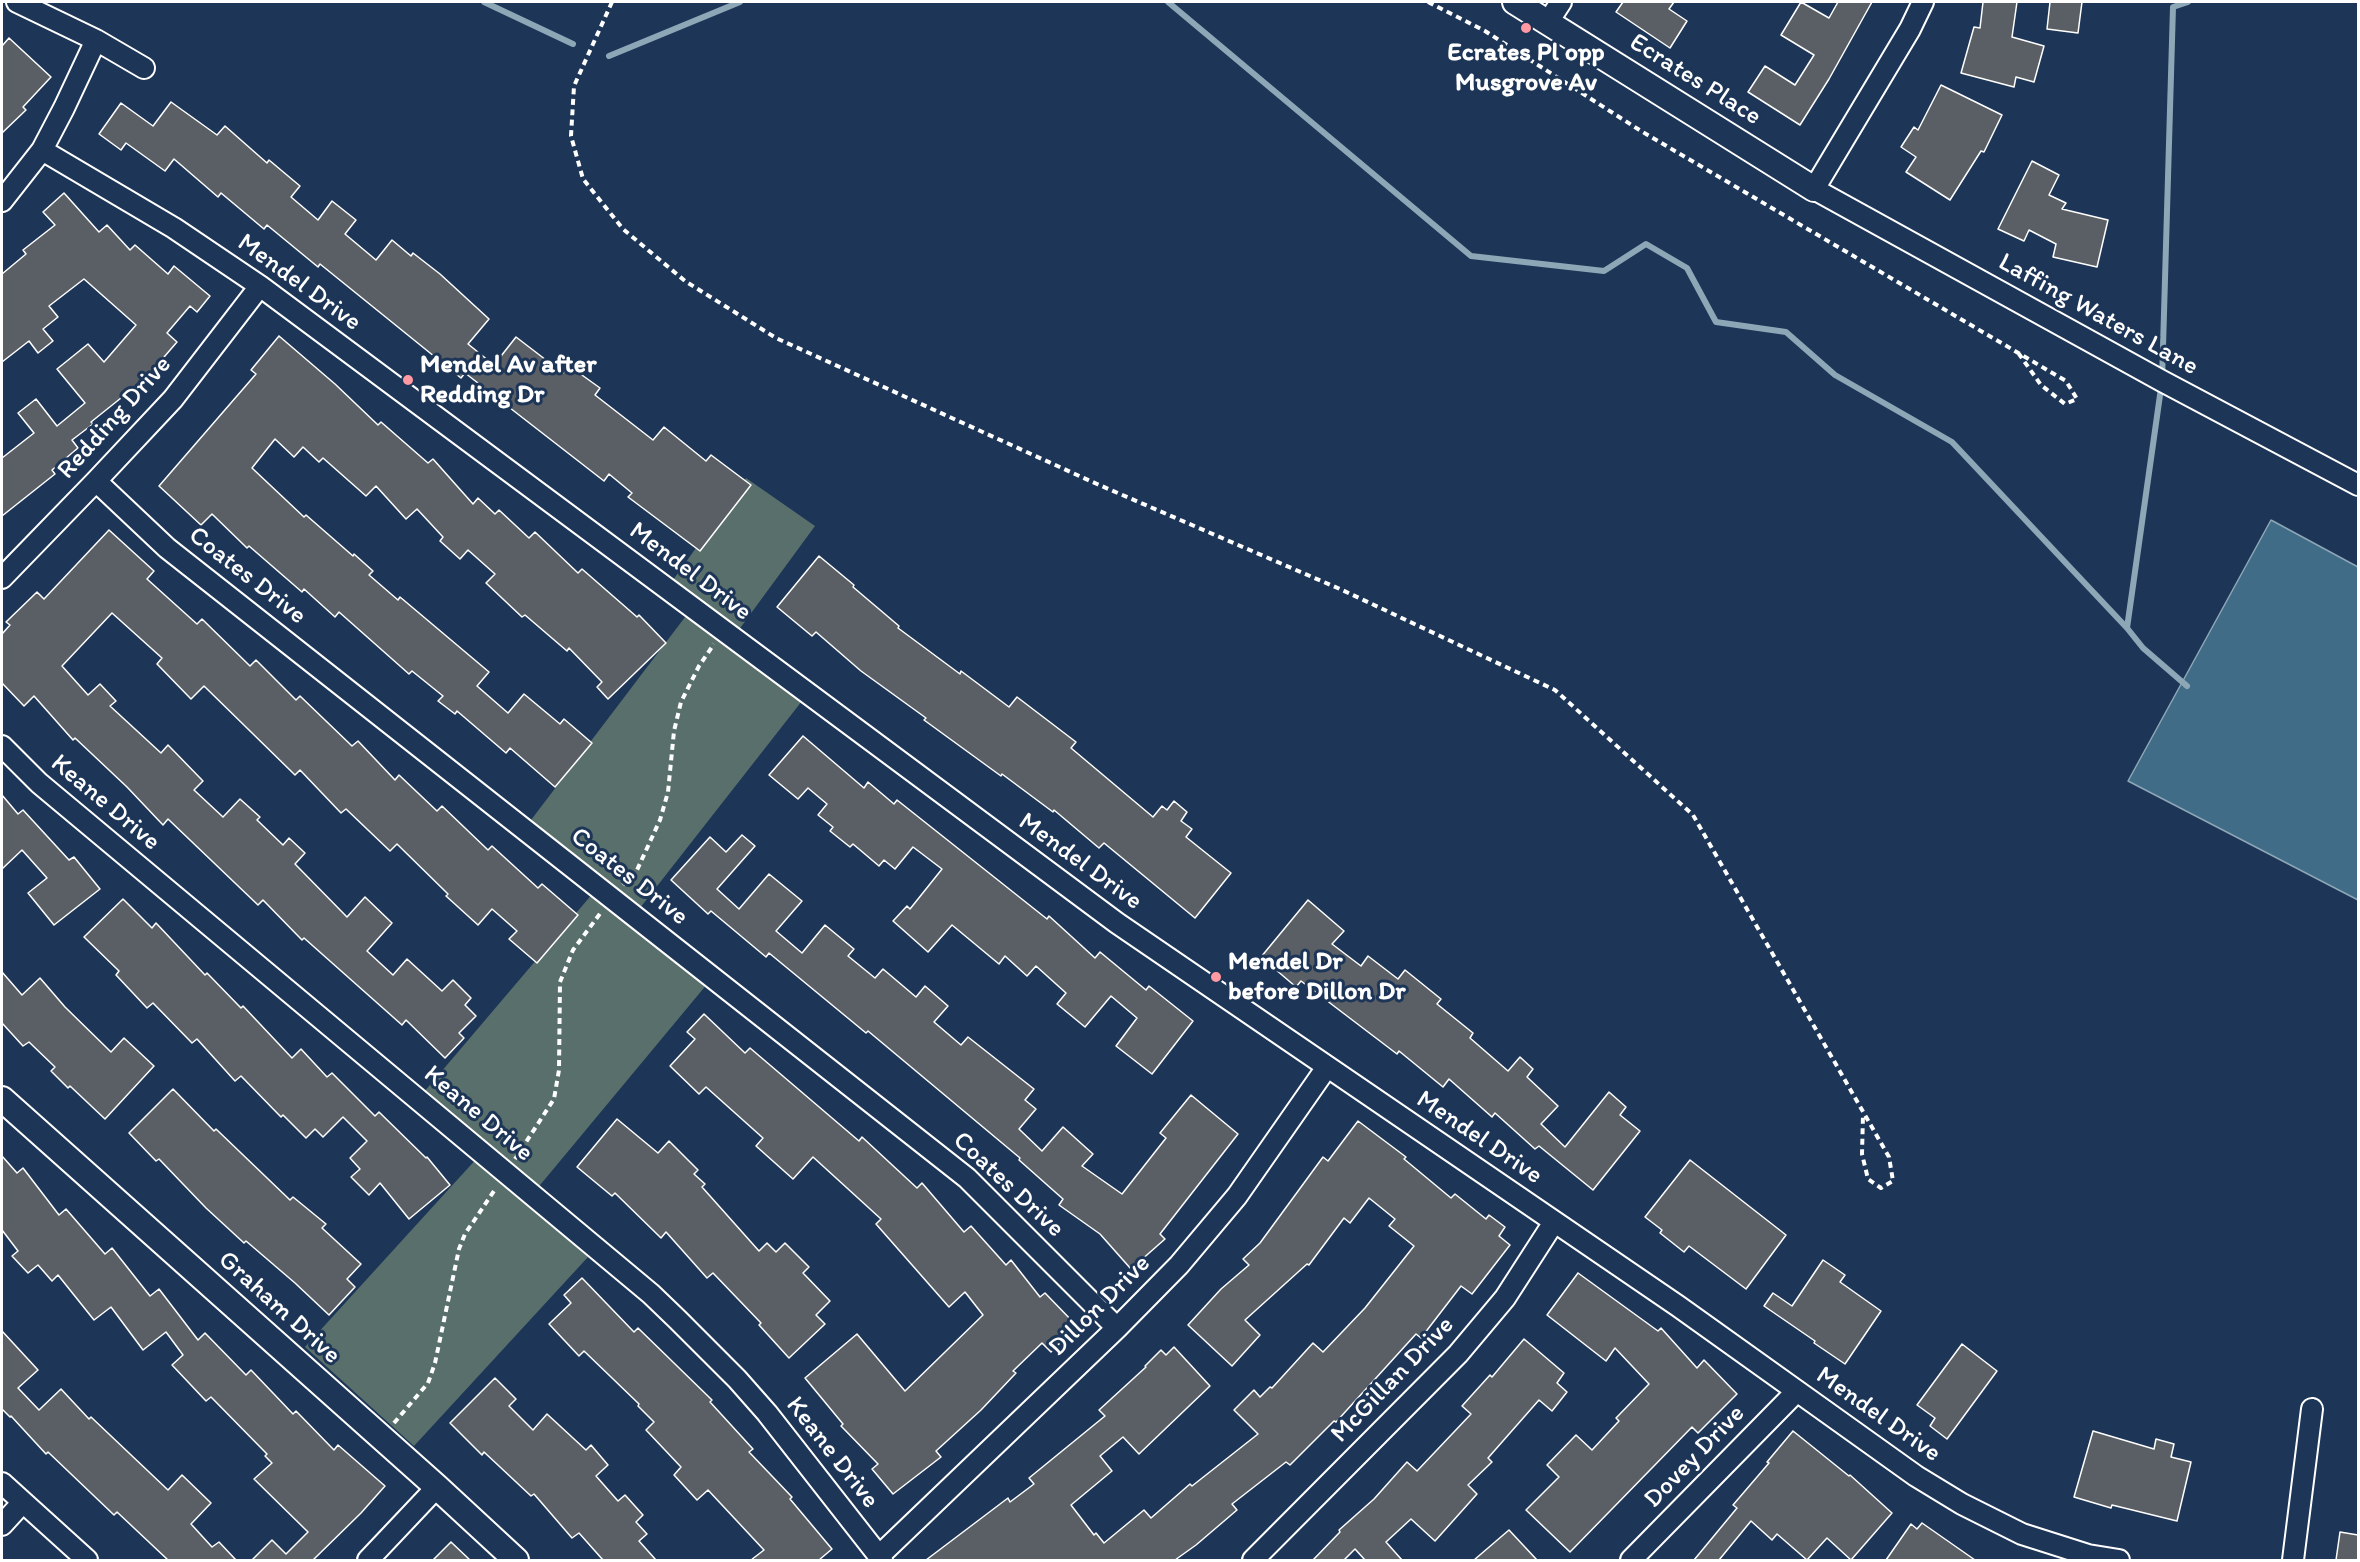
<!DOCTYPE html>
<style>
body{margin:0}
#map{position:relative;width:2360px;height:1562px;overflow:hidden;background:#1d3557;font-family:Itim,sans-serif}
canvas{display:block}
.frame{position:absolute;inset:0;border:3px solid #fff;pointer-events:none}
</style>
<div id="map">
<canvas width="2360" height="1562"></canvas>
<div class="frame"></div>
</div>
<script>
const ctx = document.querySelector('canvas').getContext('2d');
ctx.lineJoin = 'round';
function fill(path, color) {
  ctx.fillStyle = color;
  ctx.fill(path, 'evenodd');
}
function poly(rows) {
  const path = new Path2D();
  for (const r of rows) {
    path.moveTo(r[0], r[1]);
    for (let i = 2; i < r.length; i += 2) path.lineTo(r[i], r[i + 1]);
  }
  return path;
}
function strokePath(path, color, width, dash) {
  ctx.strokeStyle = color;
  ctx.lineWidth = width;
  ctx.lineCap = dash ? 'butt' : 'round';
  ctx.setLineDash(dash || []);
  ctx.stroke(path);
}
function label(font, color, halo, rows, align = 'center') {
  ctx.font = font + ' Itim,sans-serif';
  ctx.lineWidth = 6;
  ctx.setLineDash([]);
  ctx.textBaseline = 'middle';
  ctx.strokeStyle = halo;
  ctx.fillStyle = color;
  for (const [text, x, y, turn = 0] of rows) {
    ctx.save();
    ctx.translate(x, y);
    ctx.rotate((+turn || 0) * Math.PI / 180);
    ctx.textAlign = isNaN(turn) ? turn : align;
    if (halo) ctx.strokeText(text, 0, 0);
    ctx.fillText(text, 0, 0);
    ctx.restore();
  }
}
const green = poly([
 [746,478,815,526,727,646,802,701,629,922,708,983,526,1202,588,1257,414,1446,305,1347,489,1145,424,1092,605,879,531,820,698,600,673,580]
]);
const water = poly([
 [2271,520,2358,567,2358,900,2128,781,2271,520]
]);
const stream = poly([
 [484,2,573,44],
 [1168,2,1471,256,1604,271,1646,244,1687,268,1716,322,1786,332,1835,375,1952,442,2127,628,2143,648,2187,686],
 [609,56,740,2],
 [2127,628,2162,381,2173,7,2188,2]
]);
const building = poly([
 [1623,2,1674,2,1669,9,1687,21,1670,48,1616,12,1623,2],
 [1801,2,1829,18,1838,2,1872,2,1829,79,1800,125,1748,92,1765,66,1795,85,1814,55,1781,35,1801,2],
 [1983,2,2017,2,2012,37,2044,46,2034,82,2016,77,2014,87,1961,73,1974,27,1980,28,1983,2],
 [2050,2,2082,2,2078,33,2047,29,2050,2],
 [9,38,51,77,23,107,26,110,2,133,2,46,9,38],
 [1941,85,2002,115,1984,152,1981,151,1950,200,1906,172,1916,157,1901,147,1914,127,1918,130,1941,85],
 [171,102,217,135,225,126,267,163,269,160,300,186,291,197,318,220,332,201,356,220,345,234,376,260,392,240,411,256,413,253,440,274,489,319,468,344,494,365,516,337,563,373,568,365,600,388,595,395,653,440,664,427,706,461,711,455,751,485,700,551,628,497,632,493,609,474,604,481,465,373,461,378,320,264,318,267,267,225,264,229,221,193,218,197,174,159,165,171,126,143,121,150,99,134,121,103,153,126,171,102],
 [2032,161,2059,175,2049,195,2066,203,2062,209,2108,220,2097,267,2053,257,2056,244,2029,230,2024,241,1998,229,2032,161],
 [64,193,99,232,107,225,130,250,135,245,168,274,174,266,210,296,197,312,190,306,167,333,177,342,146,378,91,422,93,424,72,440,78,448,52,470,55,474,2,516,2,458,34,433,18,413,36,399,57,426,85,403,57,369,88,344,104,362,136,325,84,279,49,306,58,317,43,329,53,341,38,353,29,341,2,362,2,274,26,254,23,250,55,225,43,212,64,193],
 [279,336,335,384,378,425,381,422,428,463,433,459,473,504,478,498,495,514,499,510,529,538,535,532,578,573,582,569,637,617,639,615,666,643,608,699,597,687,602,682,569,648,567,651,525,615,522,617,486,583,495,574,468,550,460,559,440,541,443,537,417,509,406,519,376,486,366,496,323,458,319,462,303,447,294,457,275,439,252,468,304,517,306,515,353,556,354,554,373,571,369,575,398,600,400,597,489,672,477,686,508,713,524,694,560,724,564,719,592,743,555,787,510,748,506,753,457,711,455,714,438,701,443,696,412,671,409,674,339,612,335,617,304,589,302,592,249,546,247,548,212,514,201,525,159,486,256,374,251,370,279,336],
 [109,530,154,571,147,579,197,624,202,619,250,666,256,660,296,700,300,696,352,746,358,741,395,780,399,775,437,811,442,806,488,850,492,846,538,888,542,884,578,915,537,963,509,939,517,931,492,909,478,925,446,896,448,894,397,844,390,851,346,809,341,813,300,770,295,775,204,686,191,699,157,664,162,658,112,613,62,666,88,695,100,684,116,701,110,706,161,753,168,745,203,781,194,790,223,817,240,799,260,817,257,820,283,845,289,838,305,853,295,864,347,917,365,897,392,923,367,951,393,975,407,959,442,991,453,980,471,998,465,1005,476,1016,459,1033,464,1038,445,1058,406,1020,402,1025,304,938,302,940,263,900,258,905,168,819,163,825,127,787,75,738,73,740,34,696,24,706,2,683,2,634,10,625,6,622,37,592,44,599,109,530],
 [819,556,854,585,853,587,899,626,898,628,960,674,961,671,1009,707,1017,697,1076,742,1071,748,1153,817,1162,806,1167,810,1174,801,1187,812,1181,821,1192,829,1186,837,1231,873,1195,918,1104,843,1099,848,1054,810,1053,812,1002,774,1001,776,924,720,926,718,861,671,816,632,812,636,777,607,819,556],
 [803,736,864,788,868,782,894,804,897,800,1047,919,1049,916,1095,958,1100,952,1146,990,1149,986,1193,1021,1152,1074,1116,1046,1137,1018,1111,996,1085,1027,1057,1004,1066,993,1036,966,1027,976,1005,956,999,964,952,925,928,952,893,921,907,906,910,909,942,869,913,847,895,869,884,860,879,866,853,844,850,847,830,831,833,827,818,815,827,804,808,788,798,799,769,775,803,736],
 [2,795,18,814,23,810,69,860,74,857,100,889,54,925,28,893,47,878,22,850,2,869,2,795],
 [742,835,755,846,717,889,739,909,769,874,802,901,776,931,802,953,825,925,854,949,848,956,875,978,883,969,916,997,925,986,948,1006,934,1022,961,1045,968,1037,1034,1089,1025,1100,1036,1109,1019,1129,1042,1151,1063,1127,1093,1154,1082,1166,1122,1194,1166,1138,1160,1133,1191,1095,1238,1134,1160,1234,1165,1239,1131,1269,1100,1234,1059,1205,1063,1199,1019,1160,1020,1158,868,1031,866,1033,769,953,766,957,711,911,708,914,671,880,710,837,726,852,742,835],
 [123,899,152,928,156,923,205,975,207,973,241,1008,243,1006,292,1058,301,1049,327,1077,332,1073,375,1116,379,1112,426,1158,427,1157,450,1185,409,1219,380,1183,369,1195,351,1177,360,1169,350,1158,367,1141,343,1117,323,1137,315,1129,306,1138,283,1115,281,1117,241,1076,235,1081,197,1039,192,1043,153,1003,147,1008,116,975,119,971,84,937,123,899],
 [1308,900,1344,931,1332,944,1361,966,1368,956,1398,979,1405,970,1441,999,1437,1004,1473,1033,1470,1038,1508,1071,1520,1057,1533,1069,1527,1077,1558,1106,1541,1124,1565,1147,1609,1092,1626,1107,1620,1115,1640,1131,1593,1190,1539,1146,1535,1149,1495,1113,1492,1117,1449,1079,1443,1087,1399,1051,1397,1054,1301,981,1296,987,1261,957,1308,900],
 [2,972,22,995,40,978,65,1007,111,1052,124,1038,154,1066,105,1119,70,1086,68,1088,51,1071,55,1067,29,1042,23,1046,2,1023,2,972],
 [704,1014,745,1053,750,1048,859,1141,862,1137,917,1188,922,1183,964,1232,971,1226,1006,1265,1011,1260,1040,1297,1045,1293,1077,1326,1051,1352,1042,1343,1013,1371,1016,1373,981,1410,936,1451,941,1457,893,1494,872,1469,878,1464,841,1426,843,1424,805,1378,857,1334,905,1391,983,1315,965,1292,949,1307,876,1224,881,1219,813,1157,793,1179,756,1146,763,1138,706,1087,699,1094,670,1066,695,1039,687,1032,704,1014],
 [173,1089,214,1131,216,1129,290,1200,293,1197,326,1224,322,1228,361,1264,347,1279,355,1287,329,1315,295,1283,246,1241,244,1243,206,1208,159,1159,156,1161,129,1133,173,1089],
 [617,1119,658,1153,669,1141,698,1170,694,1174,705,1184,702,1187,759,1251,767,1243,776,1252,785,1243,809,1267,803,1273,830,1301,816,1315,825,1324,789,1358,759,1325,761,1323,713,1273,707,1278,666,1232,661,1238,615,1193,612,1196,577,1167,617,1119],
 [1358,1121,1406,1157,1404,1159,1451,1198,1455,1194,1486,1219,1489,1215,1505,1227,1499,1236,1510,1245,1472,1294,1461,1286,1421,1338,1416,1334,1336,1422,1334,1421,1290,1465,1286,1462,1232,1504,1237,1510,1196,1545,1175,1560,926,1560,1008,1498,1010,1502,1034,1484,1029,1478,1105,1416,1099,1410,1146,1367,1145,1366,1161,1350,1166,1355,1174,1347,1210,1386,1139,1454,1123,1437,1100,1456,1112,1471,1071,1505,1094,1535,1096,1533,1104,1543,1144,1510,1151,1518,1190,1484,1192,1486,1258,1434,1234,1410,1254,1390,1260,1397,1270,1387,1272,1388,1313,1343,1323,1352,1365,1308,1414,1246,1389,1226,1395,1219,1369,1198,1350,1223,1344,1218,1309,1265,1307,1264,1245,1320,1260,1335,1232,1366,1188,1325,1221,1289,1249,1265,1243,1259,1260,1243,1323,1157,1328,1161,1358,1121],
 [2,1156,17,1173,23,1168,59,1215,66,1209,105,1254,112,1248,150,1296,159,1289,198,1340,205,1333,246,1375,251,1370,293,1414,296,1411,334,1450,338,1445,385,1486,361,1513,313,1560,252,1560,272,1540,286,1554,308,1532,254,1479,272,1463,265,1456,267,1454,211,1397,206,1401,172,1365,183,1355,166,1332,143,1350,111,1307,94,1320,58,1275,52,1281,38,1265,28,1273,12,1256,18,1251,2,1230,2,1156],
 [1690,1160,1786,1235,1746,1289,1689,1246,1684,1252,1660,1233,1662,1230,1645,1217,1690,1160],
 [1823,1260,1845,1275,1840,1282,1881,1311,1845,1364,1814,1343,1815,1341,1764,1306,1773,1293,1792,1306,1823,1260],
 [1578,1273,1658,1331,1661,1328,1697,1368,1704,1360,1737,1394,1698,1433,1692,1427,1570,1552,1526,1510,1559,1477,1547,1465,1576,1435,1592,1450,1619,1421,1616,1418,1649,1384,1615,1348,1606,1361,1547,1315,1578,1273],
 [582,1278,634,1332,638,1328,712,1400,710,1402,753,1449,749,1452,792,1497,790,1499,832,1549,819,1560,751,1560,764,1550,708,1490,697,1500,674,1475,681,1467,646,1430,654,1422,638,1406,639,1404,584,1351,579,1356,549,1324,571,1303,564,1295,582,1278],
 [2,1331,38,1370,18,1388,39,1410,61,1389,89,1419,91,1417,168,1490,182,1475,211,1503,191,1524,212,1547,219,1542,236,1560,168,1560,117,1512,114,1515,48,1452,46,1454,11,1416,10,1417,2,1409,2,1331],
 [1524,1339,1564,1373,1557,1383,1567,1392,1552,1411,1539,1400,1488,1458,1492,1462,1468,1485,1477,1494,1435,1541,1411,1519,1386,1542,1402,1560,1365,1560,1355,1549,1344,1560,1313,1560,1340,1532,1339,1530,1374,1499,1407,1462,1417,1471,1471,1414,1462,1406,1490,1375,1492,1377,1524,1339],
 [1962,1344,1997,1371,1947,1439,1930,1426,1935,1418,1917,1405,1962,1344],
 [495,1378,516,1399,509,1406,533,1430,547,1414,586,1450,591,1445,608,1465,596,1476,618,1501,625,1495,643,1515,636,1522,647,1534,639,1541,656,1560,603,1560,579,1533,572,1538,534,1494,531,1496,484,1452,482,1455,450,1423,495,1378],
 [1793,1431,1849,1476,1850,1475,1892,1513,1851,1560,1827,1538,1807,1560,1777,1534,1772,1540,1751,1521,1719,1560,1694,1560,1737,1508,1733,1505,1769,1463,1767,1462,1793,1431],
 [2093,1431,2154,1449,2156,1439,2174,1444,2171,1457,2191,1462,2177,1521,2112,1505,2111,1508,2074,1497,2093,1431],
 [1922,1523,1975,1560,1886,1560,1911,1524,1917,1529,1922,1523],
 [1509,1530,1537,1560,1474,1560,1509,1530],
 [2340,1532,2358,1535,2358,1560,2336,1560,2340,1532],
 [451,1542,470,1560,433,1560,451,1542]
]);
const path = poly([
 [612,2,574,86,571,136,583,179,623,229,685,281,776,338,1097,484,1340,589,1555,690,1693,815,1889,1157,1893,1181,1881,1188,1868,1179,1862,1154,1863,1115],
 [1428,2,1485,31,1641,131,2066,381,2077,399,2065,404,2041,385,2019,354],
 [623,885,637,870,660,820,668,792,674,731,681,702,699,666,714,644],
 [515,1159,554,1099,559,1070,560,982,573,950,602,911],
 [394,1423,428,1383,435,1363,459,1249,465,1234,496,1188]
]);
const minor = poly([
 [17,2,96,40,144,68],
 [1923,2,1910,29,1814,189,2162,381,2358,485],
 [1548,22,1561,2],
 [42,150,174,228,260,286,1117,923,1678,1306,1916,1476,1962,1504,2022,1534,2088,1555,2119,1560],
 [2,201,42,150,64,108,96,40],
 [96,481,167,548,967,1178,1117,1328],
 [2,578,96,481,173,399,260,286],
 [2,746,39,783,651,1294,678,1320,737,1379,767,1413,882,1560],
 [2,1483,87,1560],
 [2,1525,23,1502],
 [879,1556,1117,1328,1179,1265,1237,1196,1327,1067],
 [368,1560,437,1487],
 [1253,1560,1458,1354,1505,1298,1554,1222],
 [1631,1560,1797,1391],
 [2293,1560,2312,1409]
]);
const tertiary = poly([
 [1515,2,1814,189],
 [2,1099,437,1487,516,1560]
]);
const markers = [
 [1526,28,6,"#ff9aa2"],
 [408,380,6,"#ff9aa2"],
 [1216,977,6,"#ff9aa2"]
];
const poiNames = [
 ["Ecrates Pl opp",1526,53,"center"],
 ["Musgrove Av",1526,83,"center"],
 ["Mendel Av after",420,365],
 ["Redding Dr",420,395],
 ["Mendel Dr",1228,962],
 ["before Dillon Dr",1228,992]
];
const streetNames = [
 ["Ecrates Place",1695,80,32],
 ["Mendel Drive",299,283,36],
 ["Laffing Waters Lane",2098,315,29],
 ["Redding Drive",115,418,-48],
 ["Mendel Drive",690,572,37],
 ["Coates Drive",247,576,38],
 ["Keane Drive",105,803,40],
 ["Mendel Drive",1080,862,36],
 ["Coates Drive",629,877,38],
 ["Keane Drive",478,1114,40],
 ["Mendel Drive",1479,1138,34],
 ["Coates Drive",1008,1185,43],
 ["Dillon Drive",1100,1306,-45],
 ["Graham Drive",279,1308,42],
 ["McGillan Drive",1393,1380,-46],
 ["Mendel Drive",1878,1415,35],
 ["Keane Drive",832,1453,52],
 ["Dovey Drive",1695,1457,-46]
];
fill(green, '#586f6b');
fill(water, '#416c87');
strokePath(water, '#8da7b7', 1.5);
strokePath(stream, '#8da7b7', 6);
fill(building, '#5a5f65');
strokePath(building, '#fff', 1.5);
strokePath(minor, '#fff', 24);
strokePath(tertiary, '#fff', 28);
strokePath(path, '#fff', 4, [6, 4.5]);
strokePath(minor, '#1d3557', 20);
strokePath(tertiary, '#1d3557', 24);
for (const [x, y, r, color] of markers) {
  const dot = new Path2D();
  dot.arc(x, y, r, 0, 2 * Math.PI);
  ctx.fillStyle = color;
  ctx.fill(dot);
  strokePath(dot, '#1d3557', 2);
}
label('bold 26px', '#fff', '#1d3557', poiNames, 'left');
label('26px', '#fff', '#1d3557', streetNames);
</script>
